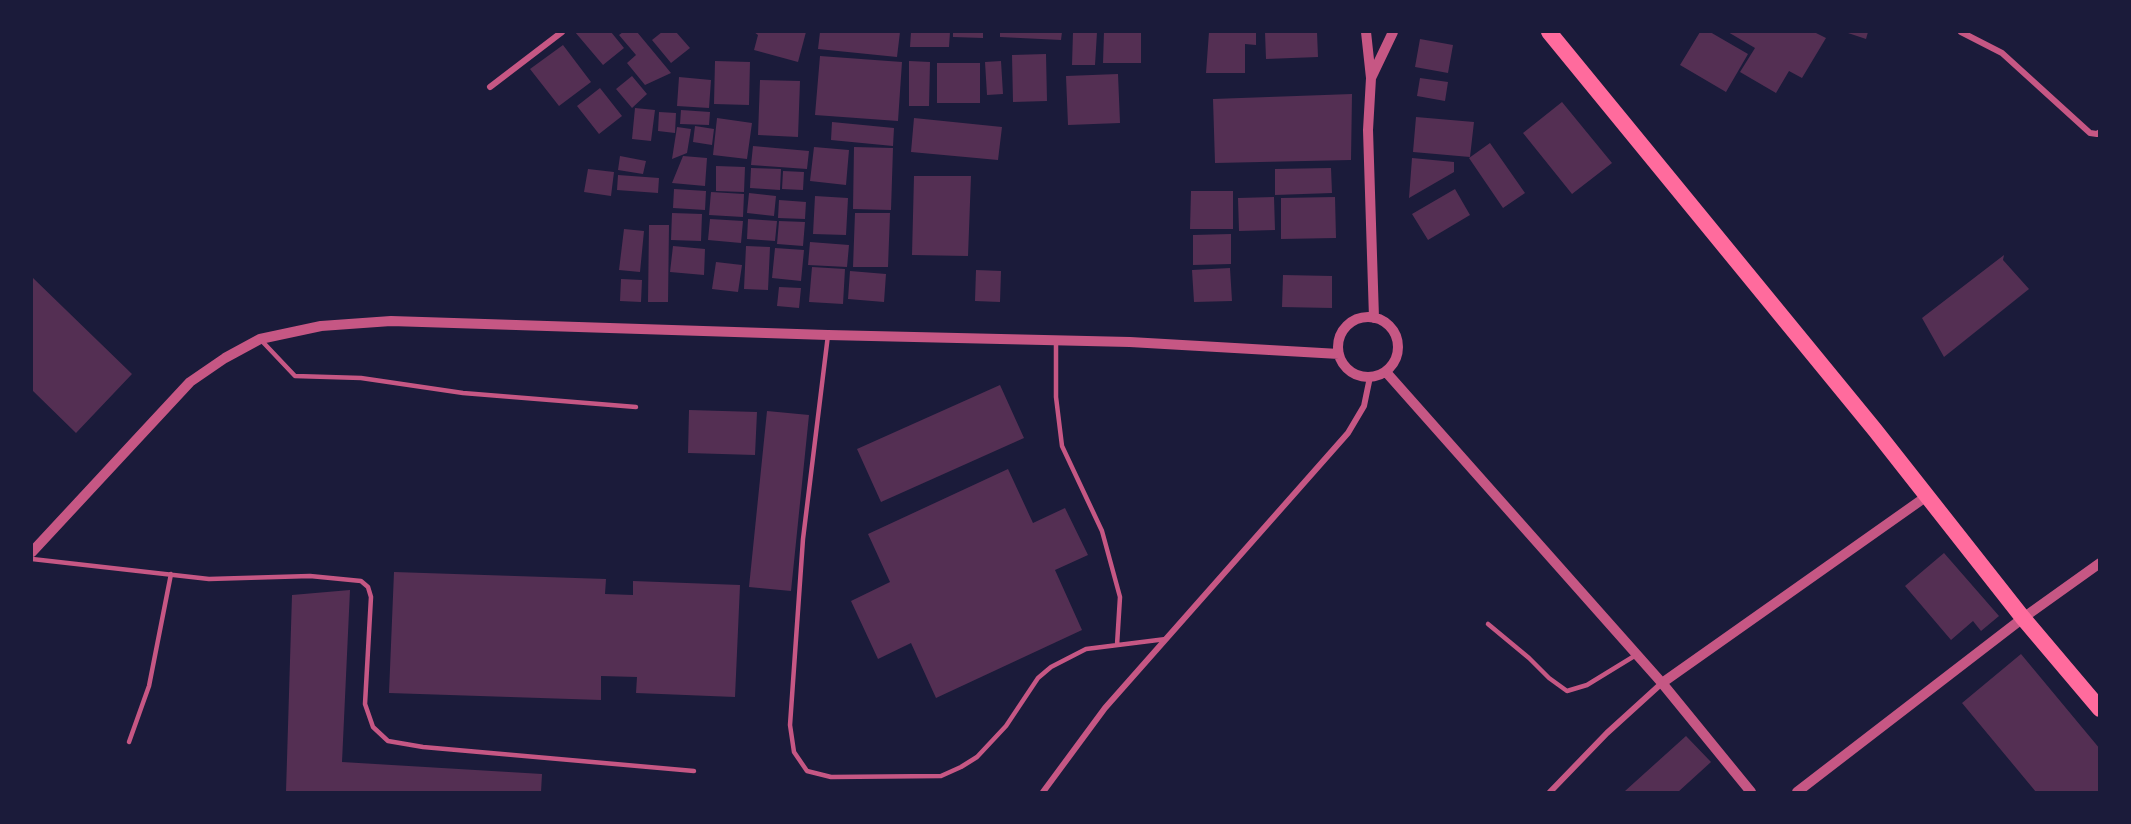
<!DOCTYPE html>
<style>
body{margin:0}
#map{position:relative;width:2131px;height:824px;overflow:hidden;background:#1b1b3a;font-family:Georgia,serif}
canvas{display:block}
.frame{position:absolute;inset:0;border:33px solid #1b1b3a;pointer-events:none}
</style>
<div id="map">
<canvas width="2131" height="824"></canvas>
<div class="frame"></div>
</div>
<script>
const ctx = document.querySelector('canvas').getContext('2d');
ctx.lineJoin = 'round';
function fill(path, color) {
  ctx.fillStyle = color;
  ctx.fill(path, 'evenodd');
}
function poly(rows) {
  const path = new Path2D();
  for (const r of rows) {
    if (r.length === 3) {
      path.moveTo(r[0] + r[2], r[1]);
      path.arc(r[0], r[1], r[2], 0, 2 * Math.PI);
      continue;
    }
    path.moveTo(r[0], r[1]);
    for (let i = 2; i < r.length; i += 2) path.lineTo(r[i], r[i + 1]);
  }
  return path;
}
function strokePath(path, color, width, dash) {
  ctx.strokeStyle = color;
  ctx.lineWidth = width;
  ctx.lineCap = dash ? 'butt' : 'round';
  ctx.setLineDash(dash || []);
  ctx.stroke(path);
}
const building = poly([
 [575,32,611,32,624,48,603,65],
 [623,32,637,32,671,73,645,85,627,63,636,55,619,35],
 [662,32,676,32,690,48,671,63,652,40],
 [754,32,806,32,798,62,754,50,758,35],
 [820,32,900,32,897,57,818,49],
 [911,32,950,32,949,47,910,47],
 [953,32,983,32,983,38,953,37],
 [1000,32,1062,32,1061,40,1000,37],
 [1073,32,1097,32,1095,65,1072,65],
 [1104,32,1141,32,1141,63,1103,63],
 [1209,32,1256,32,1256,45,1245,44,1245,73,1206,73],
 [1265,32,1317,32,1318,57,1266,59],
 [1700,32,1710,32,1748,54,1726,92,1680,65],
 [1728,32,1814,32,1826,38,1802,78,1789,71,1776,93,1740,72,1755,48],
 [1845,32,1868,32,1866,39],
 [1420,39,1453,45,1448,73,1415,67],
 [563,45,591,82,559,106,530,69],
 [1046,54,1047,101,1013,102,1012,55],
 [820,56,902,62,898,121,815,115],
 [715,61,750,62,749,105,714,104],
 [909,61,930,62,929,106,909,106],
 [1001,61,1003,94,987,95,985,62],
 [937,63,980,63,980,103,937,103],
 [1118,74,1120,123,1068,125,1066,76],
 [632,76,647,94,632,108,616,89],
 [679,77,711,80,709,108,677,106],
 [1420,78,1448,82,1445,101,1417,96],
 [760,80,800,81,798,137,758,135],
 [600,88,622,116,599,134,577,106],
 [1352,94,1351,160,1215,163,1213,99],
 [1562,102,1612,163,1572,194,1523,133],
 [635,108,655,110,651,141,632,139],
 [681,110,710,112,709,125,680,124],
 [659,112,676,113,675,133,658,131],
 [1416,117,1474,122,1470,157,1413,152],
 [717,118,752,123,747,159,713,155],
 [914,118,1002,127,998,160,911,152],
 [832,122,894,128,893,146,831,140],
 [695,126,714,129,712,145,693,142],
 [677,127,691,129,687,153,672,159],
 [1490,143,1525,193,1503,208,1469,158],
 [753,146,809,151,807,169,751,165],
 [814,147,849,150,846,185,810,181],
 [854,147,893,148,891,210,853,209],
 [620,156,646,161,643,174,618,170],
 [683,156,707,158,705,186,672,183],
 [1412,158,1454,162,1454,172,1409,198],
 [716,166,745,167,744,192,716,191],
 [751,168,781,169,780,190,750,188],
 [1331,168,1332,193,1275,195,1275,169],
 [588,169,614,172,611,196,584,192],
 [783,171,804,172,803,190,782,189],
 [618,175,659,178,658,193,617,190],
 [914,176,971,176,968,256,912,255],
 [674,189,706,191,705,210,673,208],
 [1455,189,1470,215,1428,240,1412,214],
 [1191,191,1233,191,1233,229,1190,229],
 [711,192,744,194,743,217,709,215],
 [749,193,776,196,774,216,747,213],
 [815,196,848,198,846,235,813,234],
 [1274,197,1275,230,1239,231,1238,198],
 [1335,197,1336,238,1281,239,1281,198],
 [779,200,806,202,805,219,778,218],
 [672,213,702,214,701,241,671,240],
 [855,213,890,213,888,267,853,267],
 [710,219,743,221,741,243,708,240],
 [748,219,777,221,775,241,747,239],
 [779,221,805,222,803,246,777,244],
 [649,225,669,225,668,302,648,302],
 [624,229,644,231,640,272,619,270],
 [1231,234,1231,264,1193,265,1193,235],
 [810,242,849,245,847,267,808,265],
 [673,246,705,249,704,275,670,272],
 [746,246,770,247,768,290,744,289],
 [775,248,804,250,801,281,772,278],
 [2004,255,2003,260,2029,289,1944,357,1922,318],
 [716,262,742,265,738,292,712,289],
 [812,267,845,269,843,304,809,302],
 [1230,268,1232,301,1194,302,1192,270],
 [976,270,1001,271,1000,302,975,301],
 [850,271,886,274,884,302,848,299],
 [1283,275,1332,276,1332,308,1282,307],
 [32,277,132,374,76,433,32,390],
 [621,279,642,280,641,302,620,301],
 [779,287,801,288,799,308,777,306],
 [1000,385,1024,438,881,502,857,449],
 [689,410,757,412,755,455,688,453],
 [767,411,809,415,791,591,749,587],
 [1008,469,1033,523,1065,508,1088,555,1055,570,1082,630,936,698,911,643,878,659,851,601,890,582,868,534],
 [1944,553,1999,616,1981,631,1973,621,1951,640,1905,586],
 [394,572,606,579,605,594,633,595,633,581,740,585,735,697,636,693,637,677,601,676,601,700,389,693],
 [350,590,342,762,542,774,541,792,286,792,292,595],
 [2021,654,2100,749,2100,792,2036,792,1962,703],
 [1686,736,1711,762,1678,792,1626,792,1625,791]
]);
const service = poly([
 [828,335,803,539,790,725,794,752,807,771,831,777,941,776,961,767,977,757,1006,726,1038,678,1051,667,1086,649,1166,639],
 [260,339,295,376,361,378,463,393,636,407],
 [1056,341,1056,397,1062,446,1102,531,1120,597,1117,645],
 [32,559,209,579,310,576,361,581,368,587,371,597,365,704,373,727,388,741,423,747,694,771],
 [1488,624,1529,658,1549,678,1567,691,1587,685,1636,655],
 [129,742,149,686,171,574]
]);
const minor = poly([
 [1961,32,2002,53,2090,133,2097,134,2100,132],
 [490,87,562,32],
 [1043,792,1105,708,1348,433,1364,406,1370,377],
 [1550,792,1607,733,1662,683]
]);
const tertiary = poly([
 [1366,32,1371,78,1368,130,1374,318],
 [1371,78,1393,32],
 [1368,347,30],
 [1386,372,1662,683,1751,792],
 [32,552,190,382,225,358,260,339,321,326,391,321,828,335,1130,342,1339,354],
 [1662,683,1927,496],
 [1797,792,2023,618,2100,563]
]);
const trunk = poly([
 [1549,32,1875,430,2023,618,2100,709]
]);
fill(building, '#542f53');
strokePath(service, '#c65784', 4.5);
strokePath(minor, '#c65784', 6);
strokePath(tertiary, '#c65784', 10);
strokePath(trunk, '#ff6b9d', 16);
</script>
